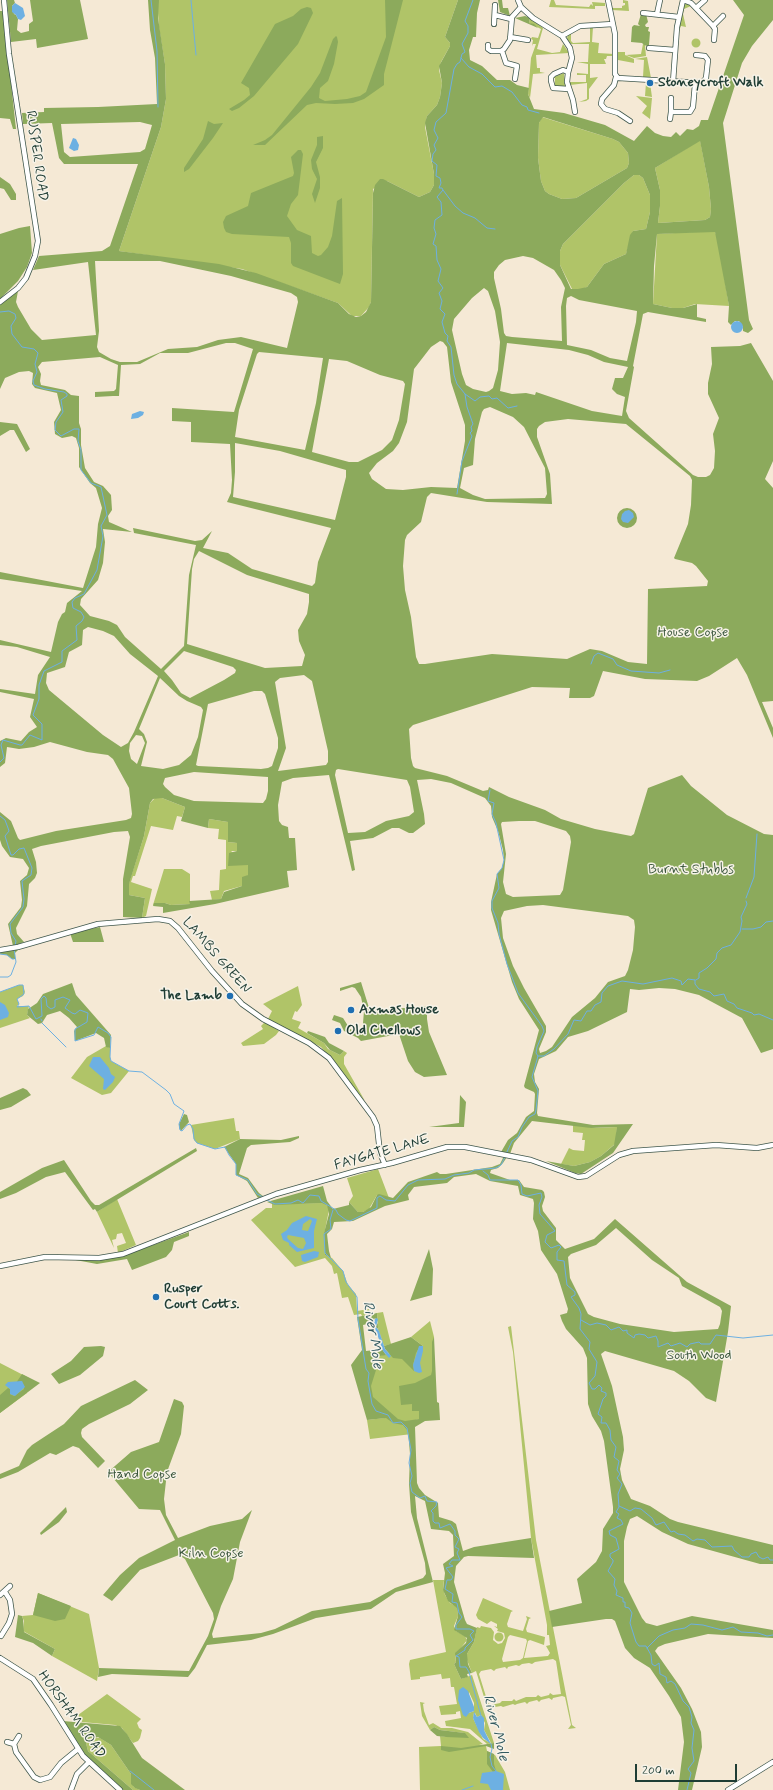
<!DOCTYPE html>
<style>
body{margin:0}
#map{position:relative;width:773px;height:1790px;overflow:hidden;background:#f5e9d5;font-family:Mynerve,sans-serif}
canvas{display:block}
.scale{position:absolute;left:635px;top:1764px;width:102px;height:18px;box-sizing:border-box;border:2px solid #1f3d34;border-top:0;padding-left:5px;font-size:12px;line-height:14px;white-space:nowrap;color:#1f3d34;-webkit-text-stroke:3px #f7f3e8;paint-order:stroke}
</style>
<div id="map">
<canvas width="773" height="1790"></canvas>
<div class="scale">200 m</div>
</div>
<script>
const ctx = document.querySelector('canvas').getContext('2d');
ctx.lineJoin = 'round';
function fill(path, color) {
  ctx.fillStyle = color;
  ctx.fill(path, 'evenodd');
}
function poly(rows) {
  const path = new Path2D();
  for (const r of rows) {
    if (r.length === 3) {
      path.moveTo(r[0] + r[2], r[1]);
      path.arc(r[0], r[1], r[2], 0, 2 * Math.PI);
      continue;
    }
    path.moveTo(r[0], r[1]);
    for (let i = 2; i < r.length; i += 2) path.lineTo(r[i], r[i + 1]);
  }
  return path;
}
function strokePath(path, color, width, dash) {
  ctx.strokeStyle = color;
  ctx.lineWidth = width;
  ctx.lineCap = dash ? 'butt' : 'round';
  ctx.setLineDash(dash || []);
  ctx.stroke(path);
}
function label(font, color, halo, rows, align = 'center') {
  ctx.font = font + ' Mynerve,sans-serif';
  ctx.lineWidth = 3;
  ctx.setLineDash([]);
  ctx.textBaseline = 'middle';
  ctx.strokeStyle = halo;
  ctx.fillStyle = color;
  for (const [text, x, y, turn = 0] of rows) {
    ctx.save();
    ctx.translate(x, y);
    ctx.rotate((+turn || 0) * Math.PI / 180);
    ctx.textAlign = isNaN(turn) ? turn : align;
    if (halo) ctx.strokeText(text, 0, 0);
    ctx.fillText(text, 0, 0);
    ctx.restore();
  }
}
const green = poly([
 [157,0,458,0,445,37,450,43,450,46,441,62,439,70,442,83,440,97,437,105,427,116,425,127,434,174,434,185,430,192,419,197,387,181,373,189,371,302,369,307,361,316,352,316,338,303,242,269,119,251,161,127,166,99,165,64,159,27],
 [551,0,554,0,556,5,589,7,591,4,593,6,592,2,605,3,605,6,595,6,595,9,549,7],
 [623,0,628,1,629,11,612,10,612,8,622,8,622,6,625,5,625,3,623,3],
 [687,3,691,6,684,9,683,14,686,27,681,26,679,31,678,29,684,4],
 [530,18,543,28,537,49,552,53,560,52,563,44,569,53,536,55,537,68,540,68,540,72,545,73,533,74,530,98,528,94,531,58,536,44,533,44,532,46,533,40,531,39,532,37,538,38,541,29,529,23],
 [590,27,593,27,592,42,599,43,598,53,614,54,614,59,612,59,612,56,607,56,606,59,604,59,606,64,590,64,590,78,598,77,589,89,589,99,586,101,579,102,587,99,587,83,570,85,570,82,586,82,586,75,577,75,577,73,588,74,588,64,577,62,588,62,589,44,571,44,567,39,568,34,571,32,571,41,573,43,590,42],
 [696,43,4.5],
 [643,44,645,45,646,56,634,58,626,55,641,54],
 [618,52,625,52,625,55,634,59,634,63,618,60],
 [647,57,651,78,643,77,644,60,635,59],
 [564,73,565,87,555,86,555,78,553,78,554,77],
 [646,83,650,83,652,97,645,96],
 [636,96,652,98,650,119,642,113,647,106],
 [542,117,613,139,619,142,628,153,629,163,627,168,576,198,562,199,549,194,545,191,541,181,538,158,539,123],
 [700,140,709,187,711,209,710,217,705,220,658,223,660,206,660,190,655,168],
 [634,175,639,175,643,178,650,195,650,212,646,229,633,231,626,254,604,264,587,287,582,289,572,289,560,265,560,251,563,244,624,183],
 [711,231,715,232,718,239,729,306,695,304,683,308,672,308,653,304,657,234],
 [155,798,162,798,185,807,182,817,177,816,173,830,151,826,135,876,133,876,131,882,152,889,146,916,142,918,145,898,129,895,129,883,144,836,150,803],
 [209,819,228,822,228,842,237,843,237,851,231,851,248,865,248,875,242,886,224,891,221,899,212,900,210,891,219,890,220,870,226,869,226,840,218,839,219,829,208,828],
 [164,869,182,869,190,874,190,904,171,905,165,903,153,905],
 [19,985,23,985,25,992,23,996,17,999,19,1004,17,1006,29,1006,27,1015,30,1018,0,1028,0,992],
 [298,986,302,1005,297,1012,295,1011,292,1019,301,1022,298,1028,324,1043,328,1049,340,1055,344,1051,347,1053,344,1057,344,1064,365,1101,321,1047,268,1019,272,1011,263,1004],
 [265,1022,279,1031,276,1035,264,1044,243,1046,241,1043,263,1029,261,1026],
 [106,1046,110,1048,110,1057,111,1061,129,1071,111,1093,102,1095,71,1078,87,1057],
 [234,1118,236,1131,239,1131,240,1139,215,1149,197,1143,194,1140,191,1125],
 [573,1125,596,1128,617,1127,616,1143,601,1156,590,1162,574,1166,561,1164,569,1148,573,1150,584,1151,585,1140,582,1140,583,1133,573,1132],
 [378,1169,389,1198,377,1195,369,1209,363,1212,358,1212,349,1202,353,1196,347,1178],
 [117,1199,136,1245,118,1253,117,1246,126,1243,122,1233,117,1234,116,1239,112,1240,114,1248,97,1212],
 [321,1203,327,1204,329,1210,324,1235,325,1255,332,1258,343,1271,348,1285,356,1294,357,1311,369,1309,370,1314,362,1316,361,1314,354,1315,348,1297,342,1298,337,1273,334,1274,332,1266,325,1258,295,1267,251,1220,266,1208,272,1208,272,1204],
 [383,1312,391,1344,384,1346,378,1327,377,1313],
 [430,1321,434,1337,434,1374,420,1419,411,1421,412,1434,370,1439,367,1420,393,1417,372,1398,370,1386,374,1357,423,1346,411,1337],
 [511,1326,536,1540,572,1725,576,1728,568,1729,571,1725,565,1697,562,1696,553,1698,552,1700,549,1698,541,1700,539,1702,537,1700,529,1702,527,1704,525,1702,517,1704,515,1705,513,1704,503,1707,501,1706,489,1708,488,1710,476,1671,472,1673,467,1660,467,1654,474,1642,477,1627,480,1628,481,1626,491,1628,494,1632,493,1640,498,1644,502,1643,505,1638,504,1633,497,1631,498,1629,494,1626,497,1627,497,1624,491,1621,487,1624,478,1619,476,1615,483,1598,513,1611,511,1612,507,1624,508,1627,523,1631,527,1619,526,1616,531,1618,529,1619,526,1629,527,1632,545,1637,544,1645,530,1640,528,1641,524,1658,548,1656,550,1653,546,1646,550,1645,549,1635,547,1635,547,1625,531,1538,513,1352,508,1327],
 [510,1635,526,1639,527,1641,523,1658,520,1660,503,1662,502,1659,508,1637],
 [553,1659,556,1661,561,1694,553,1695,550,1693,549,1695,541,1697,538,1695,536,1697,526,1697,516,1701,514,1699,512,1701,502,1701,500,1703,491,1705,488,1703,479,1674,481,1671,491,1669,494,1671,496,1669,505,1667,507,1669,508,1667,516,1665,519,1666,522,1664,529,1663,532,1664,535,1662],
 [0,1363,29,1378,27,1393,0,1413],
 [433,1580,444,1580,443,1588,445,1595,450,1603,457,1607,458,1616,454,1626,456,1631,465,1636,467,1640,455,1656,456,1662,454,1664,461,1679,472,1675,494,1743,487,1744,470,1729,446,1726,445,1721,461,1718,460,1711,456,1712,456,1714,441,1715,439,1706,457,1704,454,1687,451,1687,450,1678,442,1679,441,1674,420,1677,420,1679,411,1680,409,1664,410,1660,446,1652],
 [469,1692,474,1703,474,1711,469,1713],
 [474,1713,475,1713,477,1717,481,1715,485,1723,484,1730,491,1743,483,1739,473,1718],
 [38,1593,89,1614,99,1668,97,1681,52,1656,55,1649,23,1631,24,1621,22,1616,33,1615],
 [499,1637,4.5],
 [107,1694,141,1719,137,1723,139,1728,142,1730,140,1738,138,1741,133,1743,122,1728,115,1725,82,1722,78,1715],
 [420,1702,425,1703,423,1704,424,1711,429,1725,433,1723,441,1728,452,1728,468,1732,483,1744,479,1745,486,1746,487,1751,495,1755,505,1772,510,1790,420,1790,419,1747,441,1746,440,1736,446,1737,464,1733,440,1730,434,1727,430,1730,422,1716],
 [92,1737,100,1738,111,1745,131,1774,131,1782,134,1787,140,1790,133,1790,88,1751,86,1743]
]);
const forest = poly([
 [7,0,14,0,15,3,12,6,14,14,16,15,18,19,17,30,21,33,29,31,29,24,33,21,30,0,80,0,88,39,37,48,36,39,11,42],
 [148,0,159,0,158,18,165,64,166,99,161,127,119,251,219,264,256,273,338,303,349,314,356,317,361,316,366,312,371,302,373,193,375,185,380,179,383,179,419,197,430,192,434,185,434,174,425,123,427,116,437,105,440,97,442,83,439,66,450,46,450,43,445,37,458,0,480,0,477,13,476,37,473,37,469,50,470,60,482,66,497,80,510,80,517,85,529,88,528,94,534,109,564,113,605,125,634,141,647,126,655,133,663,136,671,137,676,132,680,136,687,129,693,130,699,126,701,120,708,120,744,15,733,0,773,0,773,20,752,46,742,63,723,123,749,320,753,329,748,333,743,331,743,327,739,321,735,321,731,325,728,322,729,306,715,232,657,234,654,266,653,304,672,308,683,308,697,304,697,317,706,319,706,322,648,312,643,314,633,366,634,367,626,411,629,418,693,475,698,477,706,477,710,475,714,468,715,451,713,434,719,418,708,394,708,383,712,364,711,347,740,346,751,343,773,381,773,461,765,479,773,488,773,701,762,702,773,728,773,738,747,675,737,658,709,676,697,681,645,679,603,671,594,696,590,698,569,698,570,688,532,687,413,725,409,729,411,758,413,766,415,768,447,776,483,791,488,790,489,787,509,797,545,810,561,819,595,829,631,836,634,834,648,788,682,775,691,786,727,815,764,834,773,835,773,1049,761,1053,742,1018,699,995,675,989,659,988,639,990,630,989,627,1012,588,1031,568,1037,556,1051,539,1059,534,1074,535,1082,539,1089,537,1113,538,1116,593,1125,633,1124,613,1153,581,1174,575,1173,546,1161,574,1166,590,1162,601,1156,614,1145,617,1127,591,1128,532,1121,514,1143,510,1154,501,1152,508,1140,517,1133,526,1117,534,1111,535,1094,534,1092,525,1088,524,1086,539,1030,519,999,512,982,491,910,491,902,497,874,502,868,504,860,503,850,498,831,492,817,491,806,485,798,451,783,431,779,417,780,424,814,425,824,413,833,409,833,399,828,392,828,373,838,350,841,355,870,352,871,329,775,293,778,282,782,278,805,279,821,282,825,288,827,289,838,295,838,297,870,287,871,289,887,215,904,163,913,163,907,153,906,154,903,165,903,171,905,190,904,189,901,221,899,224,892,242,886,242,877,248,875,248,865,228,866,229,853,237,851,237,843,228,842,228,822,209,819,208,828,181,821,185,807,162,798,153,799,150,803,144,836,129,884,129,895,145,898,142,918,123,917,123,879,130,837,128,831,114,832,41,846,32,849,36,862,37,873,35,878,29,884,27,906,16,928,17,934,24,942,13,946,8,924,21,907,22,900,20,881,27,875,29,868,23,859,10,857,2,846,0,840,0,812,11,821,18,838,20,840,56,831,126,820,131,818,132,814,129,788,113,759,108,755,87,752,50,742,34,747,19,749,7,747,5,763,0,767,0,741,6,738,21,741,29,732,37,727,30,717,34,699,0,692,0,689,35,694,38,675,50,657,17,647,0,645,0,640,51,652,58,622,62,614,65,612,67,603,82,591,0,579,0,572,83,588,96,547,98,524,102,508,96,488,90,483,79,467,79,448,76,438,72,436,62,438,55,434,54,422,61,410,57,393,35,388,32,384,33,373,29,371,19,372,5,378,0,389,0,305,18,291,16,302,18,307,31,329,42,340,96,335,88,262,33,270,39,256,102,251,110,246,138,164,64,164,59,158,52,123,23,124,22,113,44,112,44,108,98,107,157,104,155,58,150,30],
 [543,117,613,139,619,142,628,153,629,163,627,168,576,198,562,199,549,194,545,191,541,181,538,158,539,123],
 [140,122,152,125,145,149,140,152,70,157,64,152,61,124],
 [700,141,709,187,711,209,710,217,705,220,658,223,660,206,660,190,655,168],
 [634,175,639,175,643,178,650,195,650,212,646,229,633,231,630,235,626,254,604,264,587,287,578,289,571,289,560,265,560,251,563,244,624,183],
 [523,256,533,258,554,270,561,280,565,288,561,307,562,341,512,337,506,336,504,333,501,309,494,278,494,272,499,265,505,260],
 [95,261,160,261,231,276,291,293,297,297,298,302,287,348,241,337,218,340,197,347,168,349,137,362,120,362,111,359,99,352,97,347,99,331],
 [484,288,488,291,495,311,500,342,498,370,493,388,489,391,486,392,473,389,466,385,462,374,452,330,454,319,472,298],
 [571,296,579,300,637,311,636,322,627,361,610,358,591,350,567,345,566,306,567,298],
 [440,341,443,342,447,347,451,382,465,425,465,441,457,488,431,487,403,490,386,489,372,479,369,473,377,463,393,451,399,443,407,422,414,369,431,347],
 [226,343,235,343,253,349,234,412,172,408,172,421,191,422,191,442,230,444,232,480,231,493,227,502,331,528,318,562,315,583,312,586,252,569,228,553,203,548,212,531,202,540,195,541,133,528,134,533,196,545,189,575,184,646,161,669,125,637,117,625,109,621,90,616,80,605,81,599,98,580,103,563,105,542,103,529,132,532,109,522,108,516,112,510,111,495,103,486,94,482,85,468,81,445,81,429,79,423,79,396,71,395,65,390,41,385,40,381,41,374,38,367,42,362,100,357,118,365,116,389,114,391,95,392,95,397,113,396,119,396,121,365,140,364,160,353,188,353],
 [507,343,569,350,588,355,604,362,628,367,623,378,615,378,612,389,617,394,625,397,622,416,592,411,536,392,535,395,526,393,512,394,500,391],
 [259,352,323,358,316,403,305,450,235,437,239,410,257,354],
 [329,359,347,361,380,375,403,381,405,384,399,420,392,440,382,450,358,462,349,462,312,452],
 [490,407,513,417,524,427,545,468,547,494,545,498,485,499,473,495,460,488,464,468,473,465,475,439,482,412,484,409],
 [568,419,626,424,690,476,692,480,691,505,688,524,674,558,675,559,692,563,696,566,708,581,707,586,648,589,647,664,628,662,602,651,590,649,567,659,492,654,425,664,419,664,416,657,411,617,405,590,403,566,405,540,407,535,421,522,427,497,431,493,487,502,552,504,550,474,537,437,537,429,539,426,545,422],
 [235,443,280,451,346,470,346,477,335,520,233,497,235,472],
 [199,551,247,575,309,594,309,602,307,614,298,630,299,641,305,655,302,666,265,668,187,644,192,569,194,559],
 [88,627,103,631,114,636,130,654,158,676,134,732,128,743,121,747,103,735,49,690,46,683,47,673,65,667,69,652,82,645,83,630],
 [184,651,233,667,236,670,235,673,224,680,190,698,181,693,172,680,164,671],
 [304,675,312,681,328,751,328,762,326,765,278,771,286,748,275,682,280,678],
 [160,678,179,696,187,701,201,707,203,710,198,737,191,755,179,765,163,769,141,766,147,742,144,734,139,729],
 [254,691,262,691,265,694,278,738,278,748,272,766,268,768,261,769,198,766,196,765,208,704],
 [136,735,142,736,145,743,137,764,131,759,129,751,130,743],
 [338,769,407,780,410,787,414,812,409,816,386,821,365,832,348,833,335,775,336,770],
 [194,772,268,777,268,791,266,799,263,803,194,801,174,795,165,787,163,784,165,778],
 [519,821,535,821,566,831,570,836,571,842,563,890,560,895,513,897,506,894,503,882,506,854,501,824,502,822],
 [543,905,628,916,634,920,635,927,633,950,628,970,625,976,608,982,595,998,572,1017,552,1047,546,1051,540,1053,539,1049,546,1032,546,1026,524,988,513,966,503,938,501,918,504,911,527,906],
 [385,0,403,0,384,74,384,85,364,99,353,103,335,104,316,103,307,105,265,145,253,145,265,140,272,135,311,87,320,73,333,39,336,36,337,37,338,42,334,64,328,81,320,88,319,98,325,101,347,99,360,96,366,92,386,37],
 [498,0,502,0,503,8,508,8,510,16,500,12],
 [307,7,311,8,313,13,298,44,254,96,239,108,232,111,229,109,244,100,250,95,249,88,241,83,275,24,293,16,301,9],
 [0,11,3,11,16,129,13,129,10,119,0,118],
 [641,14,646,14,648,22,645,25,646,27,649,27,648,31,650,32,649,45,647,46,644,45,642,43,631,42,632,27,634,25,640,26,638,24],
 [525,16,530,18,529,23,534,24,538,28,515,18],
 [208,121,214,124,223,123,213,138,189,169,184,172,184,168,203,139],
 [323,136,323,148,316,162,320,177,320,188,315,203,312,194,317,179,312,169,311,160,317,145,317,137],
 [298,150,301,150,303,154,298,195,291,204,287,216,297,230,311,236,312,253,318,256,321,255,328,247,332,236,337,201,342,198,343,274,340,284,293,266,291,263,291,243,289,237,232,234,226,232,224,228,223,222,226,216,248,206,251,193,293,176,294,173,291,157],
 [0,177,10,184,16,194,16,200,11,200,4,189,0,188],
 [30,226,32,253,27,267,18,281,0,299,0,234,19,228],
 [0,422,17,424,30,449,26,452,14,430,10,430,0,436],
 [627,518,10],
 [100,927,104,942,73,942,70,933],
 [15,949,19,949,15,953,15,959,12,959,7,955,0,954,0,952],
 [361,982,370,1011,427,1006,427,1019,429,1032,447,1075,424,1077,415,1072,408,1061,399,1034,361,1041,358,1038,344,1031,340,1023,332,1020,334,1015,343,1018,350,1029,362,1035,364,1011,361,997,355,988,352,987,340,991,340,988],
 [72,983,76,995,111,1035,110,1048,106,1047,104,1038,96,1033,75,1041,74,1031,77,1027,69,1018,60,1011,47,1015,42,1023,38,1024,27,1015,28,1009,37,1003,43,994],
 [308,1031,325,1037,329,1043,344,1051,340,1055,330,1050,324,1043,307,1033],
 [23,1088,27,1090,31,1095,11,1107,0,1110,0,1098],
 [460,1095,466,1102,464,1127,429,1127,459,1123],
 [184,1114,187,1115,189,1122,181,1131,179,1128,179,1124],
 [299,1136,299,1138,290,1142,251,1145,247,1148,239,1174,248,1178,259,1193,263,1196,258,1198,247,1181,236,1175,236,1164,224,1147,240,1139,281,1140],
 [196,1148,197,1151,97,1212,95,1209,93,1210,65,1172,46,1177,16,1193,0,1199,0,1192,42,1168,64,1160,91,1201,95,1205,99,1205],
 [504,1156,507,1157,503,1163,498,1168,491,1170,490,1173,510,1180,519,1180,524,1187,542,1190,544,1192,545,1197,542,1206,543,1211,556,1228,556,1240,565,1249,594,1239,615,1219,687,1282,731,1306,728,1332,716,1402,706,1398,689,1381,674,1371,605,1351,601,1354,612,1386,623,1437,624,1450,620,1469,622,1480,631,1499,650,1506,670,1519,678,1522,773,1545,773,1564,760,1564,688,1544,662,1532,637,1516,630,1519,627,1527,624,1541,624,1582,642,1618,646,1623,657,1626,692,1616,773,1630,773,1638,708,1634,665,1644,658,1647,655,1651,681,1688,692,1709,701,1732,702,1747,692,1790,678,1790,684,1742,681,1717,669,1696,650,1668,634,1658,625,1648,615,1621,612,1619,606,1619,552,1627,549,1611,582,1603,577,1579,596,1562,602,1551,603,1529,613,1513,613,1507,604,1441,601,1431,592,1416,588,1404,587,1358,583,1348,566,1329,562,1321,560,1315,567,1313,568,1309,557,1274,541,1250,538,1231,533,1219,534,1203,533,1199,520,1195,518,1186,490,1181,476,1174,454,1177,447,1183,414,1187,408,1195,409,1200,385,1206,353,1221,334,1222,332,1229,327,1234,329,1251,331,1258,325,1255,324,1233,329,1214,327,1205,321,1203,275,1205,267,1202,323,1186,327,1201,333,1209,349,1205,349,1202,358,1212,363,1212,371,1207,377,1195,379,1194,393,1198,408,1182,437,1172,440,1174,446,1174,492,1167,500,1164],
 [616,1228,652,1260,679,1278,682,1286,720,1307,722,1311,720,1324,718,1329,674,1332,620,1324,594,1317,588,1314,570,1278,568,1257,571,1254,596,1245],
 [189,1232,189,1236,174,1242,172,1250,166,1257,132,1270,127,1259,97,1264,70,1259,120,1257],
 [429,1249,433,1269,432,1295,410,1301],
 [377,1313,378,1327,384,1346,411,1337,423,1346,420,1346,416,1353,413,1365,414,1371,402,1359,393,1358,385,1349,378,1329,376,1327,378,1322,375,1318,372,1323,363,1325,366,1351,382,1349,386,1355,374,1357,376,1370,371,1386,373,1397,398,1419,405,1421,419,1419,419,1411,412,1411,412,1404,401,1405,399,1386,415,1383,431,1375,432,1371,432,1342,434,1337,437,1402,439,1403,440,1420,425,1421,415,1427,417,1483,419,1488,425,1495,438,1503,439,1517,452,1521,456,1524,463,1551,474,1547,531,1538,534,1558,468,1556,464,1557,456,1566,454,1582,465,1620,467,1624,477,1628,474,1642,467,1654,468,1664,472,1673,467,1674,468,1677,461,1679,454,1664,456,1662,455,1653,466,1643,467,1638,454,1630,458,1616,457,1608,448,1601,443,1590,445,1573,443,1564,454,1556,453,1535,449,1531,431,1529,425,1501,415,1496,417,1518,433,1582,396,1592,371,1609,316,1618,273,1634,251,1640,207,1645,195,1668,188,1677,112,1674,98,1677,99,1668,189,1671,208,1636,214,1619,213,1613,185,1559,179,1555,140,1570,112,1601,103,1595,120,1575,139,1558,175,1540,160,1510,139,1509,108,1472,131,1452,159,1442,174,1399,182,1402,184,1406,181,1434,167,1472,164,1499,166,1515,178,1538,210,1526,242,1519,252,1510,240,1542,233,1579,221,1606,212,1634,213,1638,261,1633,275,1629,312,1611,370,1602,395,1588,423,1578,426,1574,425,1563,411,1512,409,1484,410,1454,408,1431,403,1425,393,1423,386,1418,367,1420,351,1365,362,1350,357,1317],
 [101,1346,105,1347,103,1356,80,1375,59,1384,51,1374,71,1361,84,1347],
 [22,1374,40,1383,0,1413,0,1395,8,1388,10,1389,10,1394,14,1396,24,1389,21,1381,16,1383],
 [135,1380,148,1390,130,1404,89,1424,82,1429,81,1433,82,1437,105,1461,98,1468,79,1448,73,1446,56,1455,50,1453,18,1472,0,1479,0,1474,19,1466,27,1450,32,1445,64,1424,81,1406],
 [66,1507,67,1512,59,1522,41,1535,40,1533],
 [38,1593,71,1606,65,1619,55,1621,33,1615],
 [18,1615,22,1616,23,1619,24,1632,55,1649,52,1656,33,1643,15,1637],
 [63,1721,120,1726,127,1734,142,1758,185,1790,140,1790,135,1788,131,1784,131,1774,111,1745,98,1737,90,1738,86,1743,88,1751,133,1790,123,1790,85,1755],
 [434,1727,440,1730,465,1733,469,1738,446,1737,437,1736,430,1730],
 [494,1743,494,1749,486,1746,449,1752,441,1750,441,1746,461,1748],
 [487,1751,494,1754,494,1764,496,1771,493,1772,487,1764]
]);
const water = poly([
 [15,3,23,8,25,16,21,20,18,19,16,15,12,12,12,6],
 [73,138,76,139,79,145,78,150,74,151,69,148],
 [737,327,6],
 [140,411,144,412,143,415,138,418,131,419,132,414],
 [629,510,633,513,634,517,628,523,623,522,621,519,622,514,625,511],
 [0,1002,5,1005,9,1013,8,1017,0,1020],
 [93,1057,100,1057,109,1068,111,1074,115,1077,113,1082,105,1090,103,1089,104,1079,89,1066],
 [306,1216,317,1219,314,1231,314,1248,297,1252,289,1245,289,1243,283,1240,281,1234,287,1230,292,1223],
 [310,1219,312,1221,308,1231,302,1230,303,1224],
 [288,1235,304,1238,306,1243,303,1249,298,1248,288,1239,287,1237],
 [314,1251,319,1252,318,1257,305,1262,302,1261,301,1255],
 [376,1318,378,1319,376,1327,379,1331,385,1349,391,1356,389,1358,383,1351,376,1331,372,1328,372,1323],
 [419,1346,423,1346,423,1351,420,1363,422,1372,419,1373,414,1371,413,1365],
 [22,1381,25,1387,15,1396,10,1394,10,1389,5,1385,8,1382],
 [463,1687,468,1691,474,1707,474,1711,469,1713,466,1717,463,1715,458,1700,459,1690],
 [474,1712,477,1717,481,1715,484,1718,484,1730,491,1744,483,1738,479,1732,473,1718],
 [496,1771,504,1774,503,1790,491,1790,488,1784,480,1783,482,1773]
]);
const stream = poly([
 [151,0,157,51,158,107],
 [191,0,196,55],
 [461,58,469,67,482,74,495,87,502,86,512,92,522,105,527,107,528,110,539,113],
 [443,190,455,206,463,213,475,218,487,228,495,229],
 [0,312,9,311,15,314,16,318,11,326,12,334,22,347,34,349,38,353,35,364,37,372,33,381,34,385,45,389,64,392,67,394,67,396,61,400,63,412,56,422,55,430,61,436,74,429,79,429,78,441,81,450,81,470,91,483,101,487,107,515,101,526,103,536,97,570,84,594,75,598,72,602,73,608,81,612,84,617,82,621,76,626,77,640,62,651,62,662,44,671,39,685,39,699,33,715,42,724,42,740,30,735,22,745,20,745,3,740,1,745,4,758,0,762],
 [465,394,475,401,480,397,489,396,492,399,497,398,508,408,517,406],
 [457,494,462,461,472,436,470,433,472,431,471,427,473,424,467,407,465,394,457,384,454,375,451,347,447,341,448,336,445,333,442,322,445,314,440,309,442,301,439,293,443,288,438,281,441,269,437,260,436,246,433,244,436,234,434,228,435,220,442,215,441,202,437,197,443,190,442,188,439,188,441,183,440,178,436,176,437,165,432,161,433,154,436,150,434,145,438,138,434,130,436,122,446,113,454,69,457,64,460,62,462,54,465,52,462,44,468,33,468,26,465,21,473,0],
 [591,664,594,656,598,653,613,659,617,665,631,671,659,673,670,670],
 [490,790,488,801,494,803,492,814,496,823,504,860,502,868,497,874,499,888,492,901,492,908,498,923,499,934,507,964,518,993,542,1026,544,1031,537,1047,536,1053,538,1056,532,1077,538,1091,536,1110,535,1114,529,1117,522,1127,518,1137,512,1141,507,1152],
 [0,816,5,820,8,828,9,831,5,836,11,855,13,855,19,849,24,848,32,868,31,875,22,881,24,899,23,907,10,924,11,933,16,941,15,946],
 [746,898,754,877,757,834],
 [742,929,753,929,761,927,766,922,773,921],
 [0,954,7,955,12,959,14,959],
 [0,977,8,977,11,975,16,962,14,949],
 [695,980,695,984,699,989,710,992,714,996,724,994,727,1001,734,1004,737,1008,752,1013,754,1015,759,1014,773,1020],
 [696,980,699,978,699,973,707,968,716,959,717,953,722,948,731,945,740,932,742,921,741,917,747,904,746,901],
 [0,992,19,985,23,985,24,994,17,999,19,1004,17,1007,29,1006,36,1019,42,1016,41,999,44,996,46,998,47,1006,51,1009,55,1007,55,1000,63,997,70,1000,65,1008,72,1013,75,1014,80,1010,88,1013,87,1022,75,1029,75,1041,94,1035,98,1027,108,1033,111,1037,110,1057,111,1061,129,1071,142,1072,166,1090,170,1094,174,1104,184,1111,179,1124,180,1130,182,1131,187,1125,190,1124,193,1129,194,1139,197,1143,215,1149,225,1147,229,1155,236,1164,236,1175,248,1180,257,1194,263,1197],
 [41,1019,42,1021],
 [42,1023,66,1047],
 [538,1056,544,1056,554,1049,568,1034,574,1020,581,1021,587,1011,591,1011,595,1005,601,1002,602,993,608,986,622,981,643,984,672,978,681,981,682,985,688,979,695,980],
 [483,1171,488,1175,490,1180,518,1180,521,1185,522,1194,527,1196,541,1193,542,1197,539,1205,540,1214,555,1231,547,1235,545,1242,551,1248,559,1245,561,1247,557,1252,557,1260,564,1261,567,1285,575,1292,575,1295,571,1297,579,1308,581,1314,580,1329,590,1342,589,1349,597,1362,595,1376,589,1383,592,1389,595,1389,599,1385,602,1388,601,1391,606,1393,606,1396,603,1399,598,1414,602,1417,601,1423,606,1423,610,1430,611,1440,616,1447,614,1457,619,1461,617,1470,620,1474,617,1478,622,1484,618,1494,619,1507,616,1512,619,1514,617,1518,621,1520,623,1524,609,1531,610,1535,616,1538,619,1549,610,1554,610,1557,613,1560,613,1562,608,1571,615,1579,614,1585,617,1591,616,1595,623,1598,623,1602,625,1602,625,1607,629,1608,632,1613,630,1623,636,1642,639,1646,646,1646,651,1655,652,1664,655,1666,659,1663,660,1674,666,1677,667,1683,671,1681,675,1684,683,1701,689,1707,692,1717,691,1723,694,1730,692,1748,694,1761,688,1769,691,1773,687,1790],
 [267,1200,275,1204,291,1203,298,1200,303,1203,310,1195,319,1196,321,1201,336,1210,338,1214,346,1220,350,1221,377,1208,377,1198,380,1196,386,1200,395,1201,408,1185,418,1180,445,1179,454,1175,469,1173,474,1170,496,1168,501,1165,505,1157],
 [333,1210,330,1220,331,1229,324,1234,325,1253,343,1271,346,1282,357,1297,358,1319,366,1369,369,1373,368,1381,372,1404,376,1411,388,1415,393,1423,401,1422,407,1428,411,1450,409,1463,412,1476,410,1483,412,1492,420,1498,425,1496,427,1501,437,1502,436,1506,431,1511,433,1513,433,1521,435,1523,439,1523,440,1528,450,1524,455,1531,455,1535,459,1539,455,1547,459,1549,457,1553,460,1560,452,1560,449,1564,453,1566,446,1568,453,1577,451,1580,447,1580,445,1589,453,1594,452,1602,457,1603,459,1613,462,1617,456,1625,456,1629,470,1629,474,1631,470,1635,473,1640,465,1648,465,1650,456,1656,459,1657,460,1667,466,1667,469,1672,481,1716],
 [581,1320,590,1325,597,1323,606,1325,611,1330,619,1327,623,1331,627,1330,627,1333,634,1338,635,1335,639,1334,645,1335,648,1338,656,1336,658,1341,658,1347,668,1343,671,1346,680,1343,687,1347,690,1344,699,1342,701,1344,710,1344,716,1335,743,1338,773,1335],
 [619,1506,630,1511,635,1508,641,1509,652,1518,656,1525,664,1522,671,1532,674,1531,678,1534,685,1535,693,1541,697,1539,705,1540,712,1547,732,1546,734,1550,742,1557,749,1557,751,1554,756,1552,759,1557,763,1559,768,1557,770,1560,773,1560],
 [647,1648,659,1636,673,1630,685,1628,691,1624,703,1625,722,1630,733,1627,741,1632,758,1633,767,1636,773,1635],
 [491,1744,492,1749,490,1757,492,1766,496,1771],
 [130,1771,154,1790],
 [462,1790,473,1786]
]);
const minor = poly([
 [518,0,521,7,533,18,562,36,570,48,572,58,568,73,567,82,573,100,575,112],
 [608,0,615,34,615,74,618,78,702,83,706,78,708,60,705,56,696,55],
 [696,8,705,0],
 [643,13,679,17],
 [657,14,660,0],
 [495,15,511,19],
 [494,24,495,5],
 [713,26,723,16],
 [562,36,580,26,613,24],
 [510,37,528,40],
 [488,45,488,49,491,51,501,51,504,49,510,40,512,17,521,7],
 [649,48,675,50],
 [502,51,506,63,517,66,515,79],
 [568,72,563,70,554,74,551,77,551,81,553,88,569,89],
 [616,77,614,85,602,99,601,104,605,109,618,113,630,121],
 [673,82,677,27,683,0,691,3,713,26,715,29,714,40],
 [671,98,671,112,690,112,693,107,695,84],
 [670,119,671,112],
 [0,302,18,288,26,278,35,256,38,241,9,54,4,0],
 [0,950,18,947,98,924,158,919,170,921,178,928,212,971,242,1004,263,1019,309,1043,329,1058,373,1117,377,1126,380,1153,385,1165],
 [0,1266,45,1257,99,1258,123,1254,276,1194,360,1170,392,1163,447,1147,465,1147,531,1160,578,1177,586,1176,619,1155,633,1151,716,1145,757,1148,773,1145],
 [0,1595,10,1586],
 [1,1636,9,1623,12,1614,10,1600,5,1592],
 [0,1658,33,1679,51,1705,83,1756,120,1790],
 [19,1736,14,1744,16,1752,34,1777,40,1780,50,1777,61,1763,78,1749],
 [7,1742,14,1744],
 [71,1790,77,1774,89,1762],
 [728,1790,773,1762]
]);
const markers = [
 [650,83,4,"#1f6fb2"],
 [230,996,4,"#1f6fb2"],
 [351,1010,4,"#1f6fb2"],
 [338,1031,4,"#1f6fb2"],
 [156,1297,4,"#1f6fb2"]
];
const poiNames = [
 ["Stoneycroft Walk",658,83],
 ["The Lamb",222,996,"right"],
 ["Axmas House",359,1010],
 ["Old Chellows",346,1031],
 ["Rusper",164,1289],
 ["Court Cotts.",164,1305]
];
const streetNames = [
 ["RUSPER ROAD",36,156,82],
 ["LAMBS GREEN",216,956,49],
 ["FAYGATE LANE",382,1153,-16],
 ["HORSHAM ROAD",71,1715,54]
];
const parkNames = [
 ["House Copse",693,633],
 ["Burnt Stubbs",691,870],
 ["South Wood",699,1356],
 ["Hand Copse",142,1475],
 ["Kiln Copse",211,1554]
];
const waterNames = [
 ["River Mole",372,1335,81],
 ["River Mole",495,1728,76]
];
fill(green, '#b0c468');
fill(forest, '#8caa5c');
fill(water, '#6db0e2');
strokePath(stream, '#6db0e2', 1);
strokePath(minor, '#3f574c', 6);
strokePath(minor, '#fff', 4.5);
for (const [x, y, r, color] of markers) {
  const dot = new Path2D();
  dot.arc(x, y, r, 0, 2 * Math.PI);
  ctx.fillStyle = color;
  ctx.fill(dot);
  strokePath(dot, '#f7f3e8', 1.5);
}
label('bold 14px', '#1f3d34', '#f7f3e8', poiNames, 'left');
label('14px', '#1f3d34', '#f7f3e8', streetNames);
label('14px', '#3c583e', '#f7f3e8', parkNames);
label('italic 15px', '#325a60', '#f7f3e8', waterNames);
</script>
